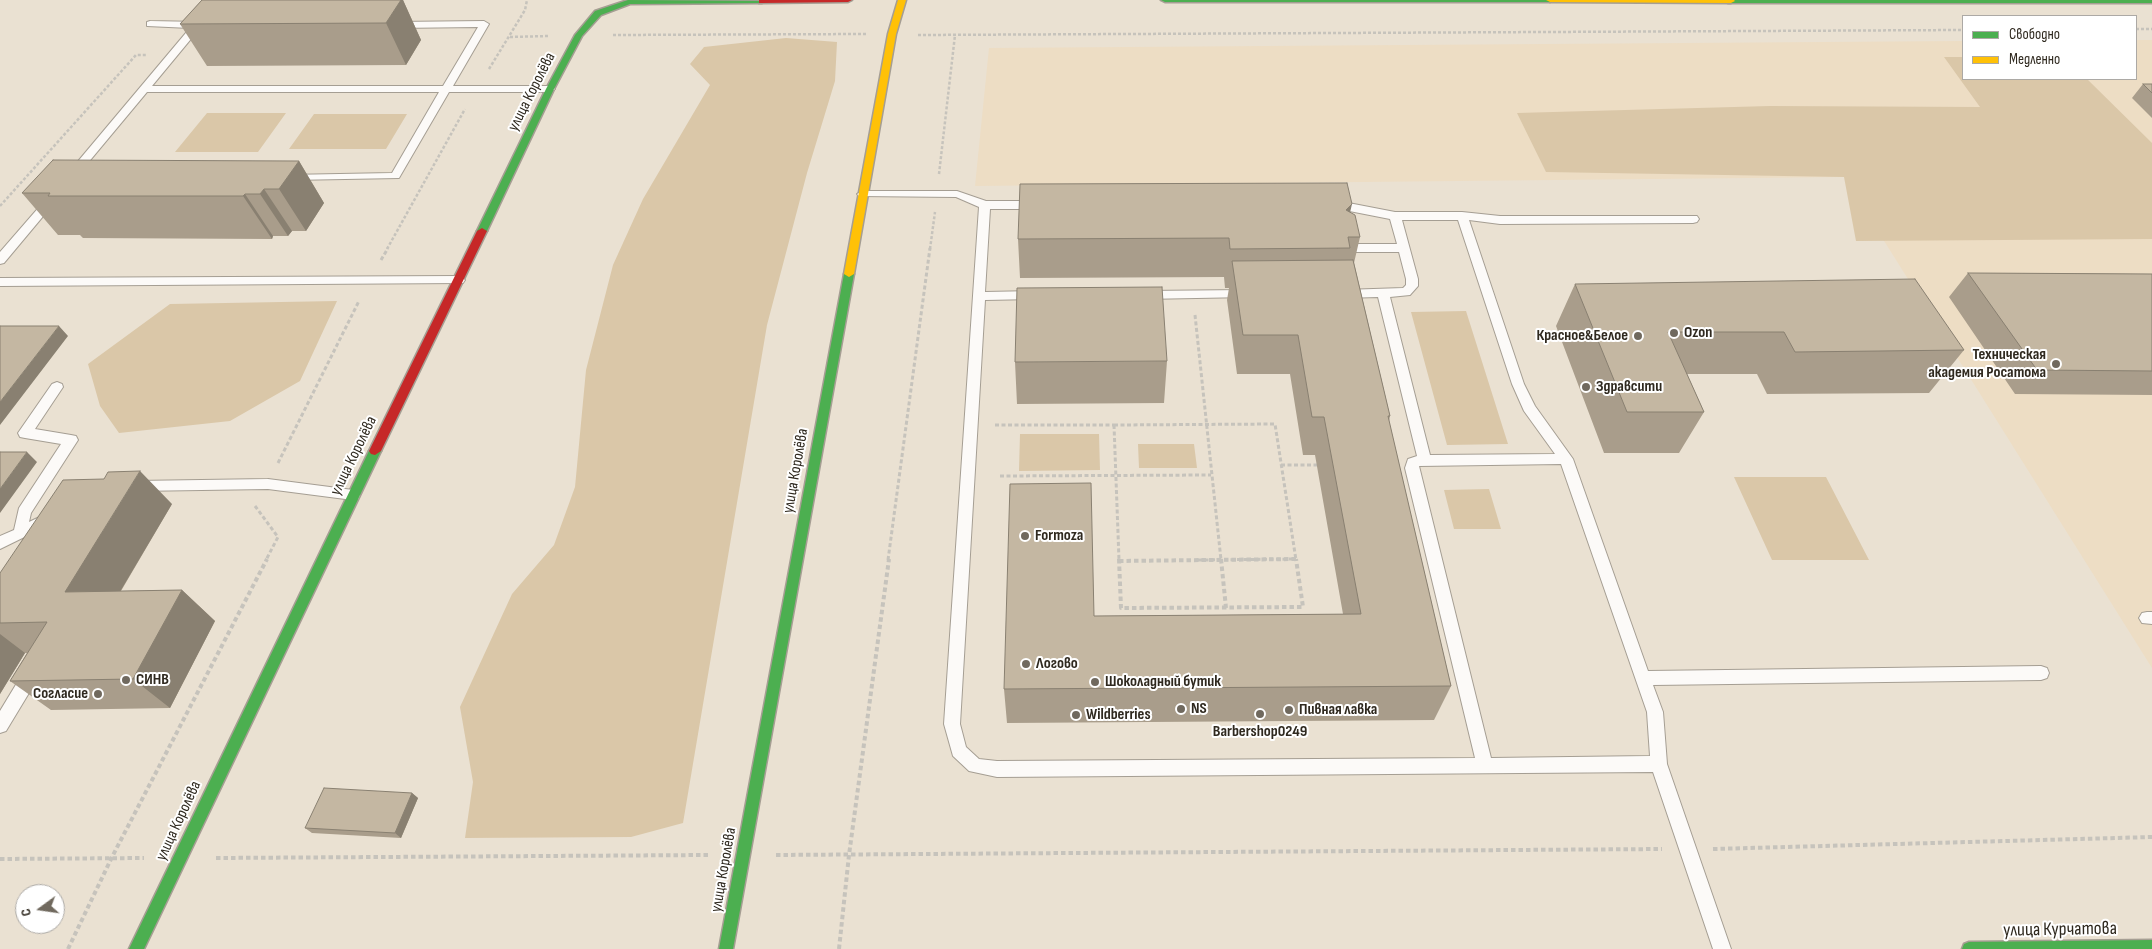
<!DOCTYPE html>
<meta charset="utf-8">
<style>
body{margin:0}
#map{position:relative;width:2152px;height:949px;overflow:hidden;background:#eae1d2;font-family:"Sofia Sans Condensed",sans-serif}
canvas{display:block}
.legend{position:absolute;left:1962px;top:15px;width:175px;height:65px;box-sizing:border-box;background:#fff;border:1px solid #aca9a5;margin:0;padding:6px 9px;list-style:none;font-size:15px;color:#2f291f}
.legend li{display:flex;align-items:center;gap:10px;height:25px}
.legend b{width:25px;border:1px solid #aca9a5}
.north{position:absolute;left:15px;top:884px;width:50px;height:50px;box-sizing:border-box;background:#fff;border:1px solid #aca9a5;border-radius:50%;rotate:256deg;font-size:14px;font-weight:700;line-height:20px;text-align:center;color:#2f291f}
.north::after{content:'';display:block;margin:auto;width:18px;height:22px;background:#70695e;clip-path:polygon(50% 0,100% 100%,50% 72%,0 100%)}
</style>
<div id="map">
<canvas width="2152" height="949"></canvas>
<ul class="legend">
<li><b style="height:6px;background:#4caf50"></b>Свободно</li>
<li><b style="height:6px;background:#ffc107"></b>Медленно</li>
</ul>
<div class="north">С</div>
</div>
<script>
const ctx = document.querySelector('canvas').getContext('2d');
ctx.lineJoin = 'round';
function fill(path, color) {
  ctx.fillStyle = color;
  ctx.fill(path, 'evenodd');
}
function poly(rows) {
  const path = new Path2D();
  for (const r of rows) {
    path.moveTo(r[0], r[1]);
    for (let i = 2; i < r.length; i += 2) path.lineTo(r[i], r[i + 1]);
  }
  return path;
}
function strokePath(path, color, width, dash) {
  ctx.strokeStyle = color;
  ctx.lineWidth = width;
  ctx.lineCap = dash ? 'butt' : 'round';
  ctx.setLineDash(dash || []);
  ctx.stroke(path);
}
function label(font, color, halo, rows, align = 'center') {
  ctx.font = font + ' "Sofia Sans Condensed",sans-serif';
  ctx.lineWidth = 4;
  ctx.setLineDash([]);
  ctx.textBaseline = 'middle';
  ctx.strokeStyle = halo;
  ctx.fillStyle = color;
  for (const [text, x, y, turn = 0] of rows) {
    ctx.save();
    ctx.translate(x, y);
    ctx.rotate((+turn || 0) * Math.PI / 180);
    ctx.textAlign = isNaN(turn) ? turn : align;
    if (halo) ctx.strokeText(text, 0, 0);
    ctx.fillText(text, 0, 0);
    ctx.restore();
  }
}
const built = poly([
 [2136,40,2152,40,2152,668,1844,177,975,186,989,48,1963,41,1963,79,2136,79]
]);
const green = poly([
 [786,38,837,42,835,81,807,173,767,325,683,823,631,837,465,838,473,782,460,707,512,594,554,545,575,487,586,370,613,265,643,199,710,85,690,64,704,47],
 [1944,57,1963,57,1963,79,2087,79,2152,143,2152,239,1856,241,1844,177,1546,172,1517,113,1770,106,1980,107],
 [207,113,286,113,258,152,175,152],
 [314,114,407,114,386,149,289,149],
 [337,301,300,381,230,421,119,433,100,406,88,364,170,304],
 [1466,311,1508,444,1447,445,1411,312],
 [1020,434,1099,434,1100,470,1019,471],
 [1138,444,1194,444,1197,468,1139,468],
 [1734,477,1826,477,1869,560,1772,560],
 [1489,489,1501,529,1454,529,1444,490]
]);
const pathFar2 = poly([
 [2136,29,2152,29],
 [613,35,867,34],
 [918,35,1963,30],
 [510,37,549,36],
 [489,69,525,10,527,0],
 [939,174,955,35],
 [0,206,136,55,147,55],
 [387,249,465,109],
 [930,249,935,212]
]);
const pathFar1 = poly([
 [381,260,388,248],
 [1195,315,1221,560],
 [995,425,1114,425],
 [1114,425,1119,560],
 [1114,425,1275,424,1296,560],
 [278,463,359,301],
 [1281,465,1320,465],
 [1000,476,1211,475],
 [255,506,278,537,266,560],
 [888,560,930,248],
 [1198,560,1296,559]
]);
const path = poly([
 [1119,559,1121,608,1303,607,1296,559],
 [1221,559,1226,608],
 [1119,561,1296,559],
 [1713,849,2152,837],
 [776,855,1662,849],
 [216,858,709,855],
 [0,859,144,858],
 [68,949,112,857,267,559],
 [839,949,849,855,889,559]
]);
const lane = poly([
 [150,21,200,22,205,25,200,28,152,86,443,86,478,27,396,28,391,25,396,22,484,21,489,24,453,86,550,86,555,89,550,92,449,92,399,178,291,180,286,177,287,175,392,173,439,92,147,92,77,176,69,176,68,174,69,172,190,28,147,26,147,22,150,21],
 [863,191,957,191,986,201,1036,201,1042,205,1036,209,990,209,985,292,1035,291,1041,295,1035,299,985,300,960,724,966,747,979,759,997,761,1475,758,1405,468,1408,459,1417,456,1378,297,1344,298,1338,294,1344,290,1403,288,1406,285,1406,279,1399,252,1345,252,1339,248,1345,244,1397,244,1390,219,1329,207,1327,204,1333,200,1395,212,1462,212,1500,216,1697,216,1699,219,1697,222,1693,223,1500,224,1469,220,1524,384,1535,406,1573,459,1648,671,2041,666,2047,668,2049,673,2047,678,2041,680,1653,685,1663,712,1667,764,1731,949,1713,949,1653,772,997,777,969,771,953,756,944,724,979,207,956,197,859,196,857,194,863,191],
 [1402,220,1458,220,1512,384,1524,411,1555,454,1430,455,1390,297,1410,295,1418,286,1418,279,1402,220],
 [1561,464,1647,712,1650,756,1491,758,1419,466,1561,464],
 [51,196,55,198,57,200,55,202,4,263,0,264,0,252,47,198,51,196],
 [459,276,465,280,463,283,0,286,0,278,459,276],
 [1245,290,1249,291,1251,294,1249,297,1144,299,1138,295,1144,291,1245,290],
 [57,382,62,384,63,387,35,429,71,435,76,436,78,440,31,513,29,522,46,514,51,516,53,520,51,524,0,549,0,536,14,530,19,508,61,444,25,438,20,437,18,433,52,384,57,382],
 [268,479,353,490,358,491,360,495,358,499,353,500,268,489,135,491,130,490,128,486,130,482,135,481,268,479],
 [2147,612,2152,612,2152,624,2142,623,2139,618,2142,613,2147,612],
 [32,666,38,668,40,673,38,678,6,731,0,733,0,711,26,668,32,666]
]);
const fast = poly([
 [628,0,766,1,762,3,630,4,601,15,582,36,554,89,487,231,485,233,479,233,477,231,546,89,575,35,595,11,628,0],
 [1161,0,1554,0,1550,2,1165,2,1161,0],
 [1728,0,2152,0,2152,3,1728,3,1728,0],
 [849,271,854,274,733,949,719,949,844,274,849,271],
 [375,447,381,451,144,949,129,949,369,451,375,447],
 [2152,940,2152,949,1962,949,1964,944,1969,942,2152,940]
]);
const slow = poly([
 [898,0,906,0,896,34,854,274,849,277,844,274,888,34,898,0],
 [1546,0,1734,0,1735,1,1731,3,1550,2,1546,0]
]);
const jam = poly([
 [759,0,852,0,848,2,762,3,759,3,759,0],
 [482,228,487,231,381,451,375,455,371,454,369,451,477,231,482,228]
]);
const wall = poly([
 [202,0,403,0,421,40,406,65,207,66,180,24],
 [2143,84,2152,84,2152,118,2132,98],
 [299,161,324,203,306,231,292,231,288,236,273,236,272,239,83,238,80,235,58,235,22,193],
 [1350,212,1360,237,1354,263,1390,416,1389,421,1451,686,1434,720,1007,723,1004,689,1094,616,1343,614,1315,455,1303,455,1290,374,1237,374,1227,300,1229,288,1225,288,1224,277,1020,278,1018,239],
 [1968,273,2152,274,2152,395,2015,394,1949,297],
 [1575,284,1964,350,1929,393,1767,394,1757,374,1687,374,1704,412,1679,453,1604,453,1556,326],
 [1167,361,1164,403,1017,404,1015,362],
 [172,504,121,591,182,590,215,621,170,708,51,710,10,681,27,653,25,653,0,694,0,573],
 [412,793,418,798,401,838,312,833,305,828]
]);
const shadedWall = poly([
 [401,0,403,0,421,40,406,65,386,23],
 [299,161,324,203,306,231,279,189],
 [264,189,292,231,288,236,260,194],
 [245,194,273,236,272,239,243,196],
 [1352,204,1343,243,1337,249,1346,210],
 [59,326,68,336,0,425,0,402],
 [27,452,37,462,0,513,0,489],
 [140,471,172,504,102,622,65,592],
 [182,590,215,621,170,708,133,679],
 [0,634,25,653,0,694],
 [412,793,418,798,401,838,395,833]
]);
const building = poly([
 [202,0,401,0,386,23,180,24,202,0],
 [2143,84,2152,84,2152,93,2143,84],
 [53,160,299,161,279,189,264,189,260,194,245,194,243,196,48,196,50,193,22,193,53,160],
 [1347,183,1352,204,1346,210,1355,215,1360,237,1348,237,1350,248,1230,249,1229,238,1018,239,1020,184,1347,183],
 [1353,260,1390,416,1388,416,1451,686,1004,689,1010,484,1091,483,1094,616,1361,614,1324,417,1312,417,1298,335,1243,335,1232,261,1353,260],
 [1968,273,2152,274,2152,371,2037,370,1968,273],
 [1915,279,1964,350,1795,352,1784,332,1668,332,1704,412,1627,412,1575,284,1915,279],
 [1162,287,1167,361,1015,362,1017,288,1162,287],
 [0,326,59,326,0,402,0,326],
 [0,452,27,452,0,489,0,452],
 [140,471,65,592,182,590,133,679,10,681,47,622,0,623,0,573,63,480,104,479,108,472,140,471],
 [324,788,412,793,395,833,305,828,324,788]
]);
const markers = [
 [1674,333,5,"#70695e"],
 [1638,336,5,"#70695e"],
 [2056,364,5,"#70695e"],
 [1586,387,5,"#70695e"],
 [1025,536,5,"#70695e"],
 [1026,664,5,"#70695e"],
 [126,680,5,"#70695e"],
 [1095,682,5,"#70695e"],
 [98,694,5,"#70695e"],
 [1181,709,5,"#70695e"],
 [1289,710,5,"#70695e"],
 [1260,714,5,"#70695e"],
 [1076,715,5,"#70695e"]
];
const streetNames = [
 ["улица Королёва",532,92,-63],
 ["улица Королёва",354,456,-64],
 ["улица Королёва",796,471,-80],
 ["улица Королёва",179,821,-65],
 ["улица Королёва",724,870,-80]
];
const poiNames = [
 ["Ozon",1684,333],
 ["Красное&Белое",1628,336,"right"],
 ["Техническая",2046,355,"right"],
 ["академия Росатома",2046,373,"right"],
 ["Здравсити",1596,387],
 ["Formoza",1035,536],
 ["Логово",1036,664],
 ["СИНВ",136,680],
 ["Шоколадный бутик",1105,682],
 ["Согласие",88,694,"right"],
 ["NS",1191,709],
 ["Пивная лавка",1299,710],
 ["Wildberries",1086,715],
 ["Barbershop0249",1260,732,"center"]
];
const nearStreetnames = [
 ["улица Курчатова",2060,930,-1]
];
fill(built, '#edddc4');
fill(green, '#dac7a8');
strokePath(lane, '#a59e93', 2);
strokePath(fast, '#a59e93', 3);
strokePath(slow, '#a59e93', 3);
strokePath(jam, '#a59e93', 3);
strokePath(pathFar2, '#c6c3bc', 2.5, [3, 2]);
strokePath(pathFar1, '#c6c3bc', 3, [4, 2.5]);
strokePath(path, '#c6c3bc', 4, [4.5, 3]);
fill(lane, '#fcfaf8');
fill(fast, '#4caf50');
fill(slow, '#ffc107');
fill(jam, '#c62828');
fill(wall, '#a99d8b');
fill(shadedWall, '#898071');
fill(building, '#c4b7a2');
strokePath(building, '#898071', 1);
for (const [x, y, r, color] of markers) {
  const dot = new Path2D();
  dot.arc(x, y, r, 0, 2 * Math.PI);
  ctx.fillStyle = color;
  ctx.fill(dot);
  strokePath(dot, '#fff', 2);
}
label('16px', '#2f291f', '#fff', streetNames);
label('bold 16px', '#2f291f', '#fff', poiNames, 'left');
label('19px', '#2f291f', '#fff', nearStreetnames);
</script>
